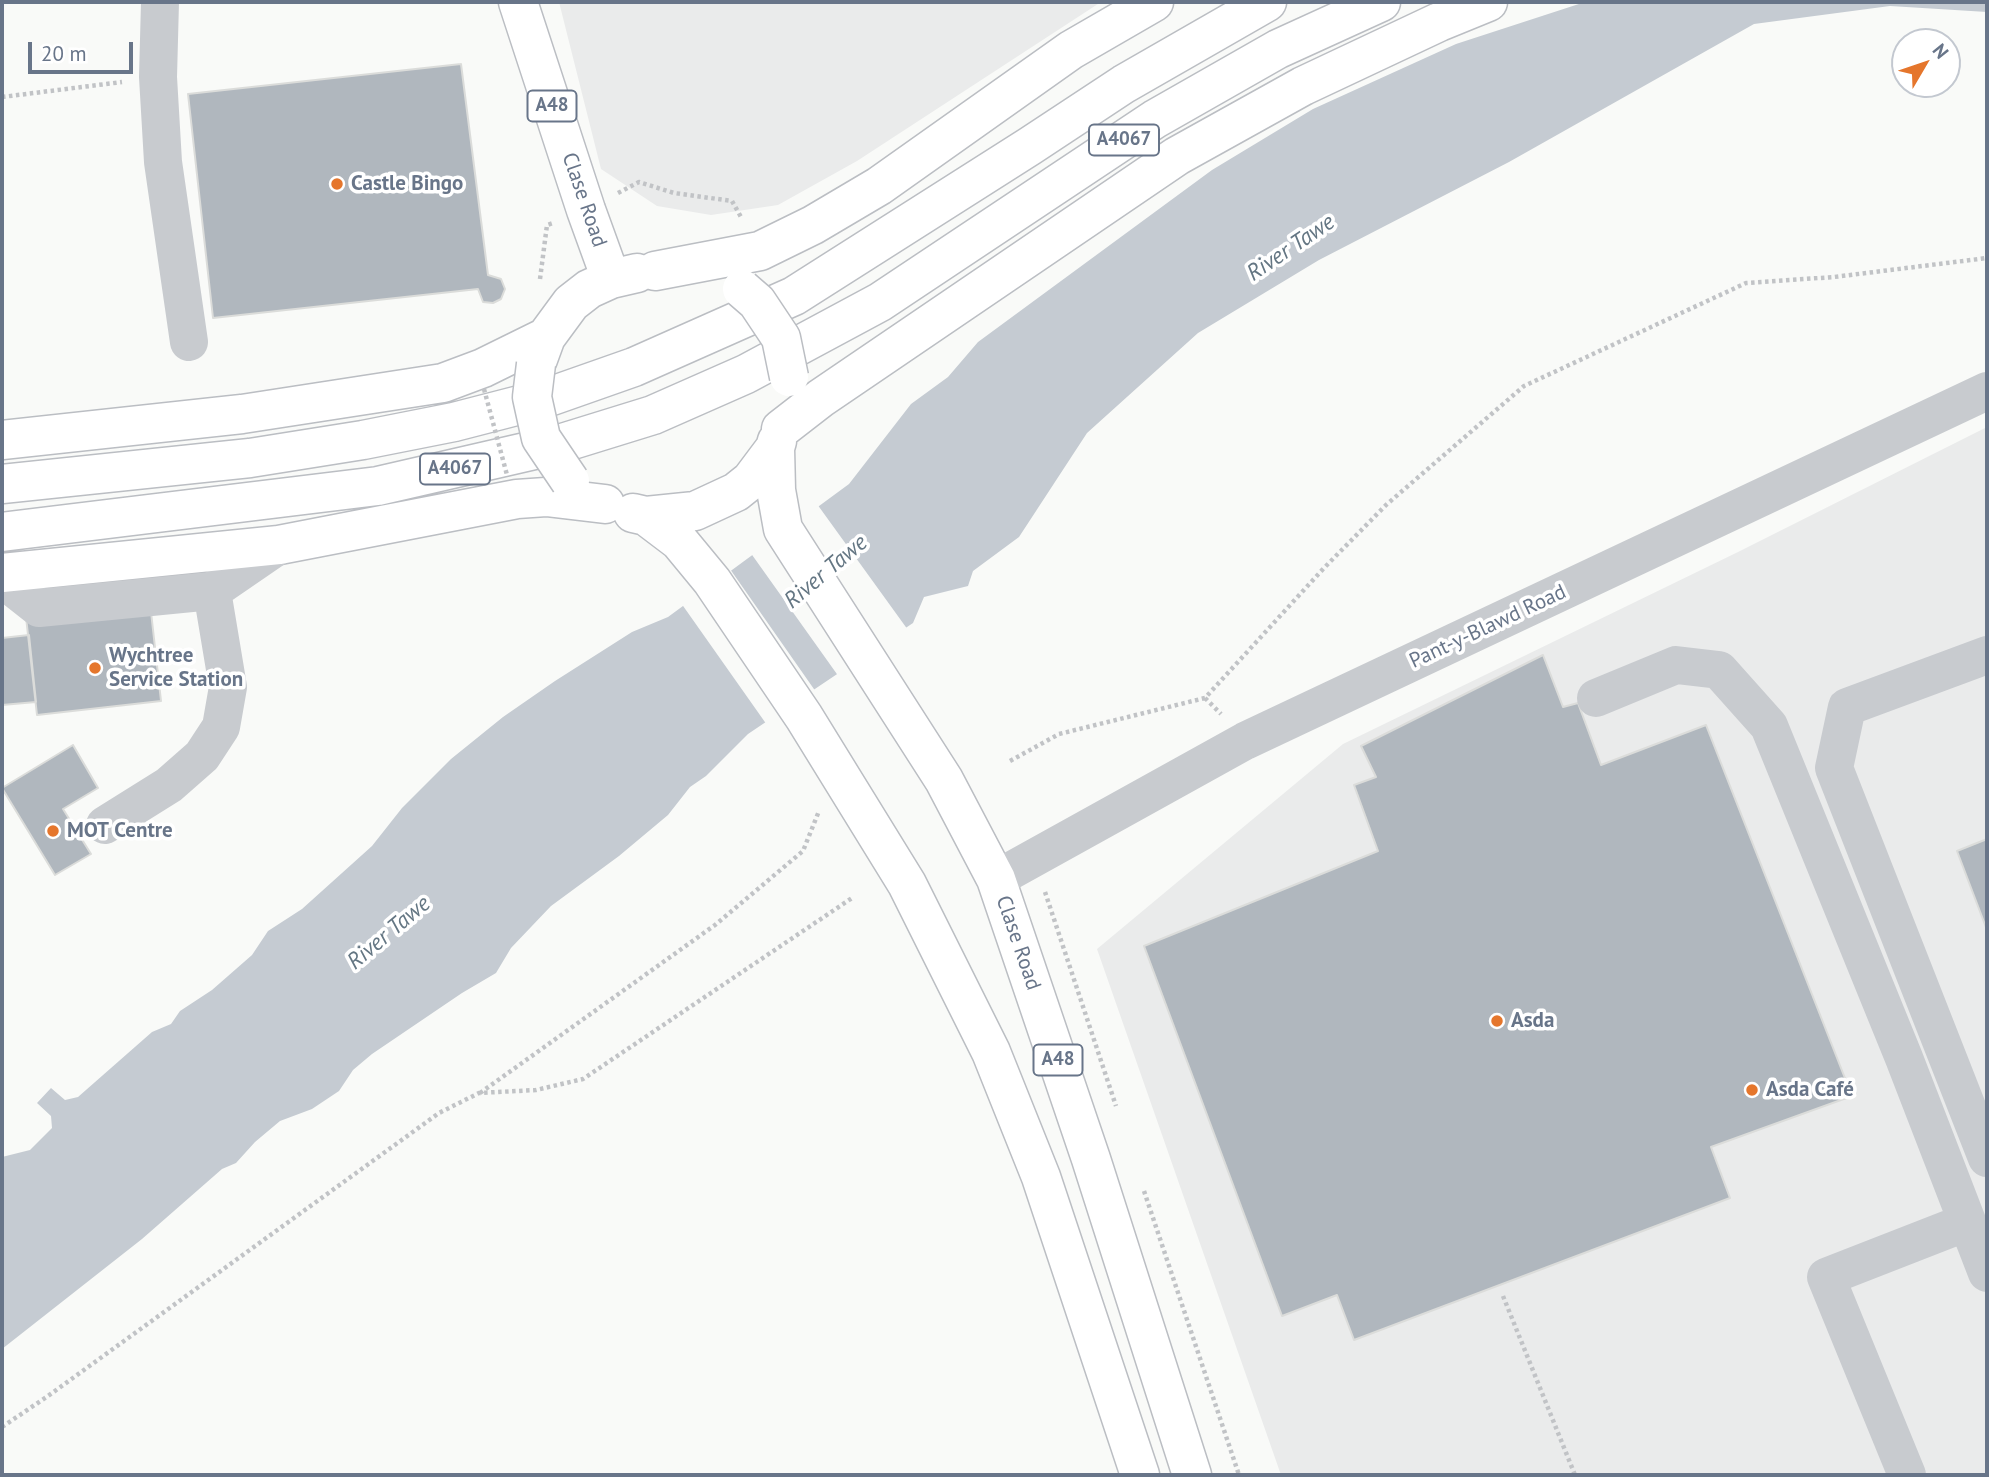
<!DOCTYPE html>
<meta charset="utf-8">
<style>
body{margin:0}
#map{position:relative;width:1989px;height:1477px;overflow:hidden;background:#f9faf8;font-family:"PT Sans",sans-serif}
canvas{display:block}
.frame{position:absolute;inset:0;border:4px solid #687589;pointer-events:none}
.north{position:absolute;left:1891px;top:28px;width:70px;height:70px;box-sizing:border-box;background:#fff;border:2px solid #c3c8d0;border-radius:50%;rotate:51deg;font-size:19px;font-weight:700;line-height:28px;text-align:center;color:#687589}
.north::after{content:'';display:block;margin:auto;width:24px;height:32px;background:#e5762c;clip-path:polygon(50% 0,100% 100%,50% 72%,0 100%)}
.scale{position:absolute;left:28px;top:42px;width:105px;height:32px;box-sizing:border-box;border:4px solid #687589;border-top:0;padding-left:9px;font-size:21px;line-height:24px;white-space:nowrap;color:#687589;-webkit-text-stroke:5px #fff;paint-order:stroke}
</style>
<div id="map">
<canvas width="1989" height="1477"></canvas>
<div class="frame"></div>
<div class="north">N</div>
<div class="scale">20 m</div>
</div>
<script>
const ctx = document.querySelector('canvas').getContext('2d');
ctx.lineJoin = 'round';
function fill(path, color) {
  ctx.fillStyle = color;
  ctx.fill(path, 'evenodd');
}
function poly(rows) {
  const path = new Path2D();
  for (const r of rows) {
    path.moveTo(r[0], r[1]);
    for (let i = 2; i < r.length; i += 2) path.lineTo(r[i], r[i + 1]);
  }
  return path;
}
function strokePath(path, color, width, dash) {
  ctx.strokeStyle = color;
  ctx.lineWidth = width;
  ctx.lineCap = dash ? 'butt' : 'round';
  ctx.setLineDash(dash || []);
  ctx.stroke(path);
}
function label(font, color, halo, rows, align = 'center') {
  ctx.font = font + ' "PT Sans",sans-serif';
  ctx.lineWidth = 7;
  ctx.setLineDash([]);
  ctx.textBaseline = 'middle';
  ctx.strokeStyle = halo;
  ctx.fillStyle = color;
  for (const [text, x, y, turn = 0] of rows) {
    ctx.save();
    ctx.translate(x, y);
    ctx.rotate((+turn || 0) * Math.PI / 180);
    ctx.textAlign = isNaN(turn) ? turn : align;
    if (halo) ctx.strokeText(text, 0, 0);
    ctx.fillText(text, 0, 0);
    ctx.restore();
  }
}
const built = poly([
 [559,2,1101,2,857,161,778,205,711,215,657,206,601,169],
 [1987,427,1987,1475,1281,1475,1097,949,1343,744,1738,552]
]);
const water = poly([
 [1585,2,1987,2,1987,12,1890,6,1754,24,1509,162,1319,260,1198,333,1087,433,1019,537,973,571,968,586,924,597,913,623,748,734,706,776,690,787,668,815,619,856,551,906,511,948,496,973,462,993,372,1054,353,1070,339,1091,312,1109,280,1121,255,1142,236,1163,222,1169,142,1239,2,1349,2,1157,30,1150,52,1128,51,1116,37,1103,51,1088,65,1100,78,1097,152,1032,171,1024,180,1011,212,990,252,955,268,931,302,909,372,846,402,808,451,759,503,717,555,681,632,632,668,617,849,484,911,404,948,377,978,342,1212,170,1313,109,1456,44]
]);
const pier = poly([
 [817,504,908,630,839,677,750,552],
 [730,569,816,692,767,725,681,603]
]);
const building = poly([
 [461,64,488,275,501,279,505,289,501,299,493,303,483,302,478,289,213,318,188,94,461,64],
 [150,603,161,701,37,715,26,617,150,603],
 [29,635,36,702,2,705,2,638,29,635],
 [1543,655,1563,707,1578,703,1601,765,1706,725,1852,1096,1711,1147,1730,1198,1354,1340,1337,1295,1282,1316,1144,946,1378,851,1354,785,1376,777,1361,746,1543,655],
 [73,745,98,788,63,809,91,854,55,875,2,788,73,745],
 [1987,839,1987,930,1957,851,1987,839]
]);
const path = poly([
 [2,97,122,82],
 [618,193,639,182,674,193,732,201,741,217],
 [540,279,547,225,553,223],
 [1205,698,1221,714],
 [1010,761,1059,734,1205,698,1324,568,1386,505,1524,386,1746,283,1834,277,1987,258],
 [1045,892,1116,1106],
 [480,1093,715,925,803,851,819,811],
 [1144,1191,1239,1475],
 [1503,1296,1575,1475],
 [2,1427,48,1396,439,1113,479,1093,536,1090,583,1079,852,898]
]);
const minor = poly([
 [160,2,158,77,163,162,189,342],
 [2,579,39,608,212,591,279,545],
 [1987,655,1847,707,1834,768,1987,1158],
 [1596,698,1676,665,1719,670,1769,726,1904,1058,1987,1273],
 [105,825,169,785,202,756,221,727,228,687,212,591],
 [996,879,1245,741,1987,391],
 [1907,1475,1826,1277,1967,1222]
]);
const major = poly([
 [518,2,586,210,611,279],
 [655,271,760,251,813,225,879,186,1071,50,1154,2],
 [538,359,546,337,571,303,589,289,611,279,637,273],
 [781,429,821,398,1177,156,1303,86,1439,22,1488,2],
 [2,440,242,414,443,383,483,368,546,337],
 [775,448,776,490,783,529,944,780,996,879,1091,1159,1192,1475],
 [2,484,250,458,363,440,454,422,543,399,634,367,794,296,1030,146,1124,84,1267,2],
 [633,513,646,516,695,511,736,492,751,480,775,448,777,441],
 [646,516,679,541,712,581,804,717,907,884,991,1052,1041,1177,1140,1475],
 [2,532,378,486,556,445,653,415,746,374,880,302,1155,119,1278,49,1381,2],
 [2,573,279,545,517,499,546,497,605,504]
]);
const pathBridge = poly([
 [484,389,507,475]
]);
const majorBridge = poly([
 [742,289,757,302,781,338,789,377],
 [536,364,532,397,541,438,570,481]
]);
const markers = [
 [337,184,7,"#e5762c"],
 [95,668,7,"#e5762c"],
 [53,831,7,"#e5762c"],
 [1497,1021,7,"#e5762c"],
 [1752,1090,7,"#e5762c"]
];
const shields = [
 [552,106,49],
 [1124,140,70],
 [455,469,70],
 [1058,1060,49]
];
const shieldNames = [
 ["A48",552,106],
 ["A4067",1124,140],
 ["A4067",455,469],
 ["A48",1058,1060]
];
const poiNames = [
 ["Castle Bingo",351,184],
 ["Wychtree",109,656],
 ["Service Station",109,680],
 ["MOT Centre",67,831],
 ["Asda",1511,1021],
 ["Asda Café",1766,1090]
];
const streetNames = [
 ["Clase Road",584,200,71],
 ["Pant-y-Blawd Road",1488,627,-25],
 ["Clase Road",1018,943,71]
];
const waterNames = [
 ["River Tawe",1291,248,-34],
 ["River Tawe",826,572,-40],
 ["River Tawe",389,933,-40]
];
fill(built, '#eaebeb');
fill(water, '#c5cbd2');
fill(pier, '#f9faf8');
fill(building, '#b0b7be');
strokePath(building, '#dbdcda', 2);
strokePath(major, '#bbbec3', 41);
strokePath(path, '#c1c3c6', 4.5, [3.5, 3.5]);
strokePath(minor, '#c8cbcf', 38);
strokePath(major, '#fff', 38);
strokePath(majorBridge, '#bbbec3', 41, []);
strokePath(pathBridge, '#c1c3c6', 4.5, [3.5, 3.5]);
strokePath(majorBridge, '#fff', 38);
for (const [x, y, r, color] of markers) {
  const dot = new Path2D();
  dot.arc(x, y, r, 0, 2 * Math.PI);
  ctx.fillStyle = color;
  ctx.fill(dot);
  strokePath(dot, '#fff', 2.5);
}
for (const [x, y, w] of shields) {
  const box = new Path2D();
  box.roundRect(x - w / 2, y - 15.5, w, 31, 5);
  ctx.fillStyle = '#fff';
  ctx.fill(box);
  strokePath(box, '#687589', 2);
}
label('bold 19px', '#687589', null, shieldNames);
label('bold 21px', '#687589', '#fff', poiNames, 'left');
label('21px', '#687589', '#fff', streetNames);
label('italic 23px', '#647683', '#fff', waterNames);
</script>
